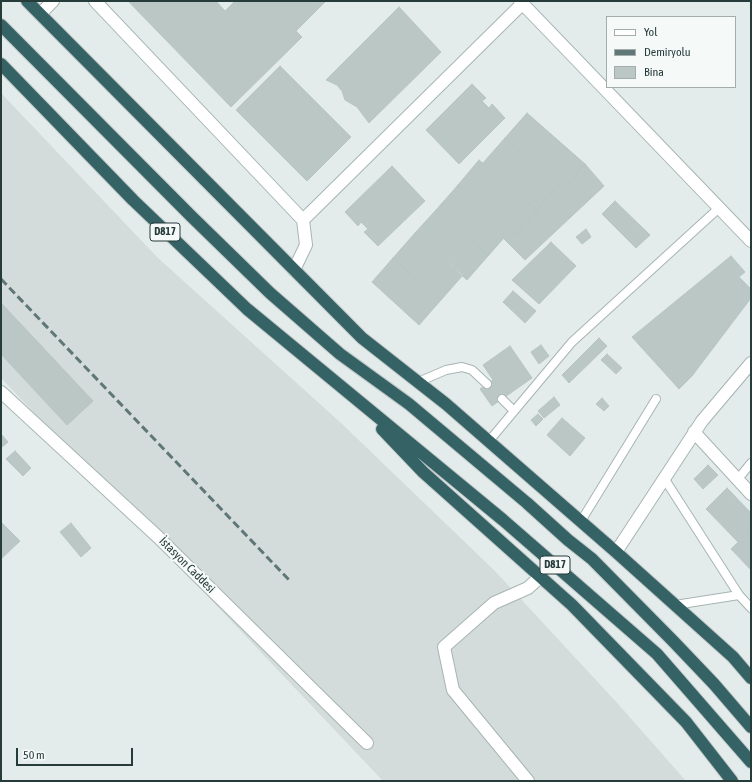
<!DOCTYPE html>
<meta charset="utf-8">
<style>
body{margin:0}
#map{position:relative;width:752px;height:782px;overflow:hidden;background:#e4eceb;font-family:"Asap Condensed",sans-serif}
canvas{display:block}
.frame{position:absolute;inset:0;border:2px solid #263c3b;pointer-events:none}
.legend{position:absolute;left:606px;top:16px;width:130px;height:72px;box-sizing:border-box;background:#f5f9f8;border:1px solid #a2adac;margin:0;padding:5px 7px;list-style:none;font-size:12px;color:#263c3b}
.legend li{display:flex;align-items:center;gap:8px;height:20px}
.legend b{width:20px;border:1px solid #a2adac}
.scale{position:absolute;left:16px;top:748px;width:117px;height:18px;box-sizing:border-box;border:2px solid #263c3b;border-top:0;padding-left:5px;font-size:12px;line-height:14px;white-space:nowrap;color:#263c3b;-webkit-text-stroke:3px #f5f9f8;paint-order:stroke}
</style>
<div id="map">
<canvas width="752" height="782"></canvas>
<div class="frame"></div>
<ul class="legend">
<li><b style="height:5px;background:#fff"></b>Yol</li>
<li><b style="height:5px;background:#607777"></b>Demiryolu</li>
<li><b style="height:11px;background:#bac7c4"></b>Bina</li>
</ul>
<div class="scale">50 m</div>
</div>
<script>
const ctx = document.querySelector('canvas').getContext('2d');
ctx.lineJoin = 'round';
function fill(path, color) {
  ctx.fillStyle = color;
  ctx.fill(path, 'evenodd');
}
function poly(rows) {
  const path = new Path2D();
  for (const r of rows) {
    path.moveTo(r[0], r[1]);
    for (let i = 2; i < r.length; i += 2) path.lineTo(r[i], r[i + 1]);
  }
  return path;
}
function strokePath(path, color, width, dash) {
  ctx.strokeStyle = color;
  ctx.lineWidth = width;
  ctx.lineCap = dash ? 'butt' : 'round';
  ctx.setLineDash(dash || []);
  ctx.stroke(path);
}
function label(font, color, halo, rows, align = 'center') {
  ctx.font = font + ' "Asap Condensed",sans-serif';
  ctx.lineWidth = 4;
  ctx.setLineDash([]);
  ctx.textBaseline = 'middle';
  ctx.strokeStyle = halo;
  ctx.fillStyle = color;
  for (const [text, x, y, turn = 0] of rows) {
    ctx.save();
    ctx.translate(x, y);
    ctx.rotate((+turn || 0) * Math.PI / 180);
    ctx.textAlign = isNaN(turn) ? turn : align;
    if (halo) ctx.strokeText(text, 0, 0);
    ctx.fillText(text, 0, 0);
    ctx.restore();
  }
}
const built = poly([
 [1,93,158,258,341,423,495,571,619,705,686,781,383,781,1,378]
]);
const building = poly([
 [128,1,216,1,225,11,235,1,326,1,296,31,302,37,231,107,128,1],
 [399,7,441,52,369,123,357,107,345,100,342,91,337,85,326,80,399,7],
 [280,66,351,137,307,181,236,110,280,66],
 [472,84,486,98,482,101,489,108,492,104,505,118,459,164,426,130,472,84],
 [527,113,585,164,563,189,505,138,527,113],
 [505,138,559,185,537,210,483,163,505,138],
 [479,160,537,210,515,235,458,185,479,160],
 [585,164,604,186,525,260,503,238,510,231,515,235,559,185,563,189,585,164],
 [392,166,425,201,378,246,364,232,368,229,361,222,358,226,345,212,392,166],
 [458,185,510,231,488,256,436,210,458,185],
 [615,201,650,235,636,248,602,214,615,201],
 [436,210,488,256,467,280,415,233,436,210],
 [586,229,591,237,582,244,576,237,586,229],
 [415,233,463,275,441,300,393,258,415,233],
 [551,242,576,266,539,304,512,280,551,242],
 [731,256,745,272,739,277,751,289,751,298,692,376,679,389,632,337,731,256],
 [393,258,441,300,419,325,372,282,393,258],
 [513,291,536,311,525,323,503,302,513,291],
 [2,304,93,401,67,425,1,354,1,305,2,304],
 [599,338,607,346,569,383,562,375,599,338],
 [541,345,549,356,539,364,531,352,541,345],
 [510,346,532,378,492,406,480,389,493,380,483,365,510,346],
 [607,354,622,368,616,374,601,360,607,354],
 [554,397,560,405,544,418,538,411,554,397],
 [602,398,609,406,604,411,596,404,602,398],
 [538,414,543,419,536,426,531,420,538,414],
 [562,418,585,438,570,456,547,435,562,418],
 [1,434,8,442,1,448,1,434],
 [15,451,31,468,23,476,6,459,15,451],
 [708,465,718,475,703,489,694,479,708,465],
 [727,488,751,513,751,529,738,542,706,509,727,488],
 [1,522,20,541,1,559,1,522],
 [71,523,91,548,81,557,60,532,71,523],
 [751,530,751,570,731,549,751,530]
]);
const lane = poly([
 [418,382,446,370,462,367,472,370,487,384],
 [502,399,514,411],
 [489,441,572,342,719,208],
 [664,478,739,595],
 [738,479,751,463],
 [581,521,656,399],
 [675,605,739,595,751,608]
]);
const street = poly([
 [95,1,303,220,306,245,294,270],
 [520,1,751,241],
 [40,14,53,1],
 [303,220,522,4],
 [1,392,158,537,367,743],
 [694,432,751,494],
 [616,552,702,421,751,363],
 [528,781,453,690,444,647,494,603,528,588,540,577]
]);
const highway = poly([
 [27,1,362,338,446,404,616,552,733,657,751,678],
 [1,25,191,216,270,293,340,354,409,404,527,503,568,540,592,559,673,641,714,684,751,727],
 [1,64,133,200,247,309,503,520,657,654,751,762],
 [382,429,423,472,572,605,686,722,732,781]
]);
const rail = poly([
 [1,279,291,582]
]);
const shields = [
 [165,232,30],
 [555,565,30]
];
const shieldNames = [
 ["D817",165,232],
 ["D817",555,565]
];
const streetNames = [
 ["İstasyon Caddesi",187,565,45]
];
fill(built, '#d3dcda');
fill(building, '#bac7c4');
strokePath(building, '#b7c5c3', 1);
strokePath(lane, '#a7b4b3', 10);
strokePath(street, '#a7b4b3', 14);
strokePath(highway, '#c2c8c8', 14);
strokePath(lane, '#fff', 8);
strokePath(street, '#fff', 12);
strokePath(highway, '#356365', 12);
strokePath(rail, '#607777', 3, [8, 4]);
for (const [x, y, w] of shields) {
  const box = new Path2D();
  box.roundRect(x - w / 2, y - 9, w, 18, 3);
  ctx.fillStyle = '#f5f9f8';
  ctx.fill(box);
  strokePath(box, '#263c3b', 1);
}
label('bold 11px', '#263c3b', null, shieldNames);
label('12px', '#263c3b', '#f5f9f8', streetNames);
</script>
